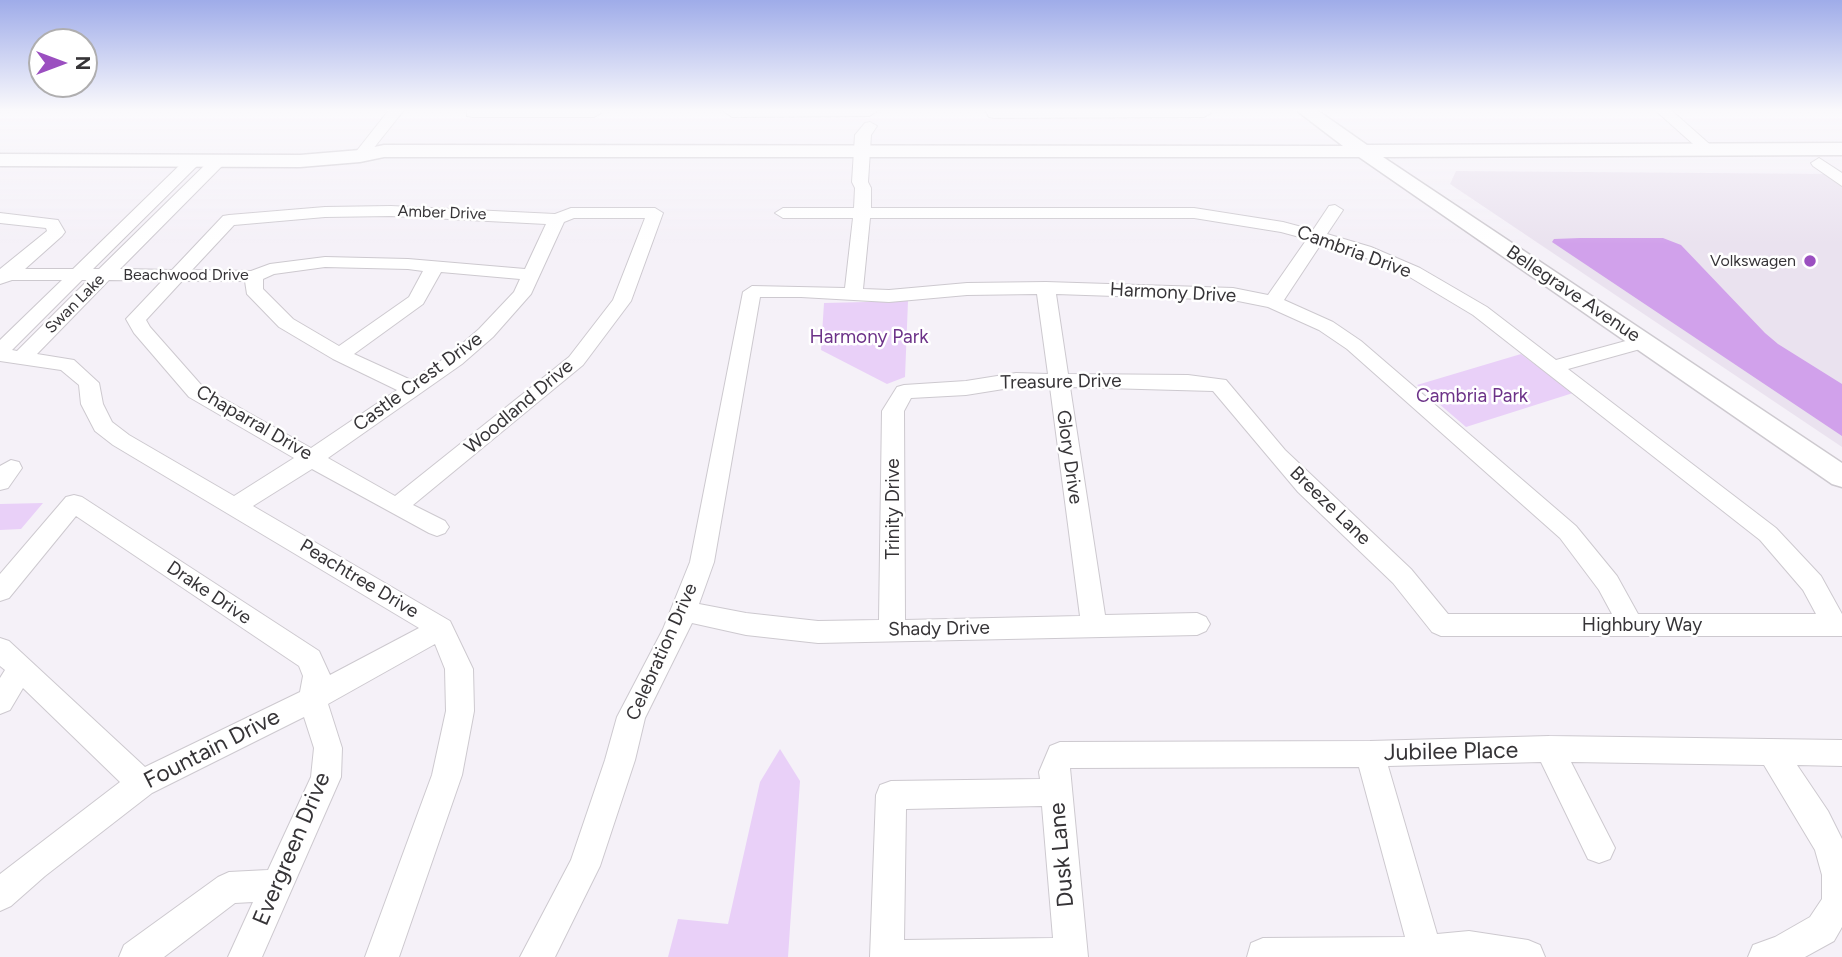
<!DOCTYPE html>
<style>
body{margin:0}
#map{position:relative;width:1842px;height:957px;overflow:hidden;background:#f5f1f8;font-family:Figtree,sans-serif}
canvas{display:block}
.north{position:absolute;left:28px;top:28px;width:70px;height:70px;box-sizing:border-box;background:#fff;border:2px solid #afaeaf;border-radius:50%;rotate:90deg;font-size:19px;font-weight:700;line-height:28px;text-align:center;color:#363437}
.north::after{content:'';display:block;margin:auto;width:24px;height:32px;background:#9b4fc0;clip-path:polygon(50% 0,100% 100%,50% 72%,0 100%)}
</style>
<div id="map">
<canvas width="1842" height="957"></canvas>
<div class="north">N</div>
</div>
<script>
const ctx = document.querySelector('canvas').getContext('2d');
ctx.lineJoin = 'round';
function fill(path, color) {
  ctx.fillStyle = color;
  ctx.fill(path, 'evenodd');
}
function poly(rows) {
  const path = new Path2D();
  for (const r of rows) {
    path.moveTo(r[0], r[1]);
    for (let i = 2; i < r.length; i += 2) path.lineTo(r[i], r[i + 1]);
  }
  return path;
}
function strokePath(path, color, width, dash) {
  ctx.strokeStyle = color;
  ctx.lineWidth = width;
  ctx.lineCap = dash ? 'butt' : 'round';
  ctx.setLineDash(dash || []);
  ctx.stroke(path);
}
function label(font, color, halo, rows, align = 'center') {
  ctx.font = font + ' Figtree,sans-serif';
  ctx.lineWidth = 5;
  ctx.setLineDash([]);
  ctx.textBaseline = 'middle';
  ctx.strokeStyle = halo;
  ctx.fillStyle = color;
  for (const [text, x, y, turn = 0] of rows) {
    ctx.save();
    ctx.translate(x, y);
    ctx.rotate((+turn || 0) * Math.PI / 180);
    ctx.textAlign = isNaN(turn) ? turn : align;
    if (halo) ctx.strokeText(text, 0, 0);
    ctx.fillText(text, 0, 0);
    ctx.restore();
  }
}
const built = poly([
 [1456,171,1842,174,1842,447,1450,184]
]);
const green = poly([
 [908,301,905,377,887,384,821,350,824,303],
 [1521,354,1573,393,1466,427,1417,385],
 [43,503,21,529,0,530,0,504],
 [780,749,800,781,788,957,668,957,678,919,728,924,760,782]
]);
const water = poly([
 [1580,238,1663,238,1681,245,1765,333,1778,344,1842,384,1842,436,1552,242,1554,239]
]);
const minor = poly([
 [389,110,404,110,365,159,355,159,352,156,355,153,389,110],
 [467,110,599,110,601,113,594,117,472,117,467,116,467,110],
 [722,110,875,110,876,112,869,116,732,117,722,110],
 [985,110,1209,110,1211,113,1204,117,994,118,989,117,985,110],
 [1655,110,1671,110,1715,149,1712,152,1702,152,1655,110],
 [870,122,877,126,871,135,868,182,871,188,871,208,1194,208,1283,222,1313,230,1329,206,1335,205,1343,210,1327,234,1371,247,1420,268,1487,307,1556,360,1644,336,1651,338,1654,342,1651,346,1568,369,1776,528,1821,576,1842,614,1842,636,1441,636,1432,632,1393,583,1298,492,1213,391,1070,387,1105,615,1197,613,1206,617,1210,624,1206,631,1197,635,818,643,746,635,692,623,645,718,635,760,600,866,555,957,520,957,571,860,605,760,617,717,663,629,690,562,743,292,752,286,845,288,853,218,783,218,775,213,783,208,854,208,855,188,852,182,855,135,865,123,870,122],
 [870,218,1194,218,1281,232,1307,239,1268,295,1233,288,1046,282,967,283,889,290,863,289,870,218],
 [1321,244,1359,255,1408,276,1473,315,1760,540,1803,590,1816,614,1638,614,1617,576,1576,526,1361,341,1333,322,1284,300,1321,244],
 [1037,294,1048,374,1016,373,966,381,904,385,897,387,882,411,879,620,818,621,746,613,699,604,714,562,760,297,801,297,889,302,967,295,1037,294],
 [1056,294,1233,300,1268,307,1319,330,1347,349,1560,538,1599,590,1612,614,1448,614,1411,569,1285,450,1226,380,1188,375,1068,374,1056,294],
 [1016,387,1050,387,1080,616,905,620,904,411,911,398,966,395,1016,387],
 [193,156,201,161,199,164,93,269,99,269,212,158,218,156,226,161,224,164,120,269,172,270,223,216,229,215,325,207,391,206,555,214,571,208,655,208,663,213,631,301,583,365,413,505,445,521,449,527,445,533,437,536,429,533,312,469,253,506,450,621,473,669,474,711,462,775,399,957,365,957,432,775,446,711,445,669,435,644,328,704,342,748,341,777,262,957,228,957,253,902,235,903,164,957,119,957,124,945,218,877,229,872,268,870,311,777,314,748,304,717,152,793,45,876,11,906,0,911,0,874,120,782,23,688,10,710,0,714,0,678,5,670,0,666,0,638,9,641,145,767,300,692,303,676,299,666,76,516,9,598,0,601,0,574,66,497,74,495,82,497,319,651,330,675,419,628,113,445,95,431,81,404,79,385,61,370,0,361,0,340,62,280,12,280,0,284,0,269,47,231,46,228,0,223,0,213,58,220,65,232,62,236,25,269,73,269,187,158,193,156],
 [391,216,546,224,525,269,408,259,325,257,270,264,251,271,192,270,234,225,325,217,391,216],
 [574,218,645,218,613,300,569,357,395,496,328,458,462,364,493,337,531,294,564,222,574,218],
 [325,267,408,269,423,271,409,297,339,346,293,319,263,289,263,279,274,274,325,267],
 [441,272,520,279,514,292,479,329,448,356,411,380,354,354,423,304,441,272],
 [82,280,88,280,17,351,12,350,82,280],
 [109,280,162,281,126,319,134,333,189,397,294,458,234,496,129,435,112,422,103,404,99,383,74,360,37,354,109,280],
 [182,281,245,281,247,294,279,327,333,359,397,390,311,448,203,387,150,327,146,320,182,281],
 [1819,158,1842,173,1842,186,1813,166,1811,163,1819,158],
 [11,460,19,462,22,468,8,488,0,490,0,466,11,460],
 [1549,736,1842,740,1842,766,1797,765,1828,811,1842,839,1842,927,1834,941,1805,957,1748,957,1753,945,1775,937,1810,917,1822,899,1822,875,1815,850,1764,765,1571,762,1615,848,1610,859,1599,863,1588,859,1541,762,1388,766,1437,934,1469,931,1528,940,1540,945,1545,957,1247,957,1251,943,1263,938,1405,937,1359,767,1070,768,1088,957,870,957,876,795,880,785,891,781,1040,779,1039,772,1050,746,1060,742,1370,741,1549,736],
 [1042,806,1053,938,904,940,906,809,1042,806]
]);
const major = poly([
 [1296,110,1317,110,1367,145,1842,143,1842,155,1383,157,1842,463,1842,487,1832,484,1359,157,384,157,360,162,300,167,0,166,0,154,300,155,360,150,384,145,1343,146,1296,110]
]);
const markers = [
 [1810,261,7,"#9b4fc0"]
];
const farStreetnames = [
 ["Amber Drive",442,213,2],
 ["Beachwood Drive",186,275],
 ["Swan Lake",75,304,-45]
];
const farPoinames = [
 ["Volkswagen",1796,261]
];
const streetNames = [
 ["Cambria Drive",1354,252,20],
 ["Harmony Drive",1173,293,3],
 ["Bellegrave Avenue",1573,294,34],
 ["Castle Crest Drive",418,382,-36],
 ["Treasure Drive",1061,382,-1],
 ["Woodland Drive",519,407,-40],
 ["Chaparral Drive",254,423,30],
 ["Glory Drive",1069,457,82],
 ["Breeze Lane",1330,506,44],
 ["Trinity Drive",893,509,-90],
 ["Peachtree Drive",359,579,31],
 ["Drake Drive",209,593,34],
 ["Highbury Way",1642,625],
 ["Shady Drive",939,629,-1],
 ["Celebration Drive",662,652,-66]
];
const parkNames = [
 ["Harmony Park",869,337],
 ["Cambria Park",1472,396]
];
const nearStreetnames = [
 ["Fountain Drive",212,749,-27],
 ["Jubilee Place",1451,752,-1],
 ["Evergreen Drive",292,849,-67],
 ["Dusk Lane",1062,855,-95]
];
fill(built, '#eae2ef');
fill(green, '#e9d0f8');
fill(water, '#d1a1eb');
strokePath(minor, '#cdc9cf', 2);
strokePath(major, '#cdc9cf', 3);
fill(minor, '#fff');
fill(major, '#fff');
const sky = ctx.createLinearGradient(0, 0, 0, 244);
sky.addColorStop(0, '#9face9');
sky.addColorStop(0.45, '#faf9fc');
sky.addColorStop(1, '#faf9fc00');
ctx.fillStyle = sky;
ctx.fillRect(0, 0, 1842, 244);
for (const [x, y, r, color] of markers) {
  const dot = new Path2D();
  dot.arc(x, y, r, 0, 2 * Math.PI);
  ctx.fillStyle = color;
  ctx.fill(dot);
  strokePath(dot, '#fff', 2.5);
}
label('16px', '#363437', '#fff', farStreetnames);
label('16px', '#363437', '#fff', farPoinames, 'right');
label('19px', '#363437', '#fff', streetNames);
label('19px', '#6c3288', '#fff', parkNames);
label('23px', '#363437', '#fff', nearStreetnames);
</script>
